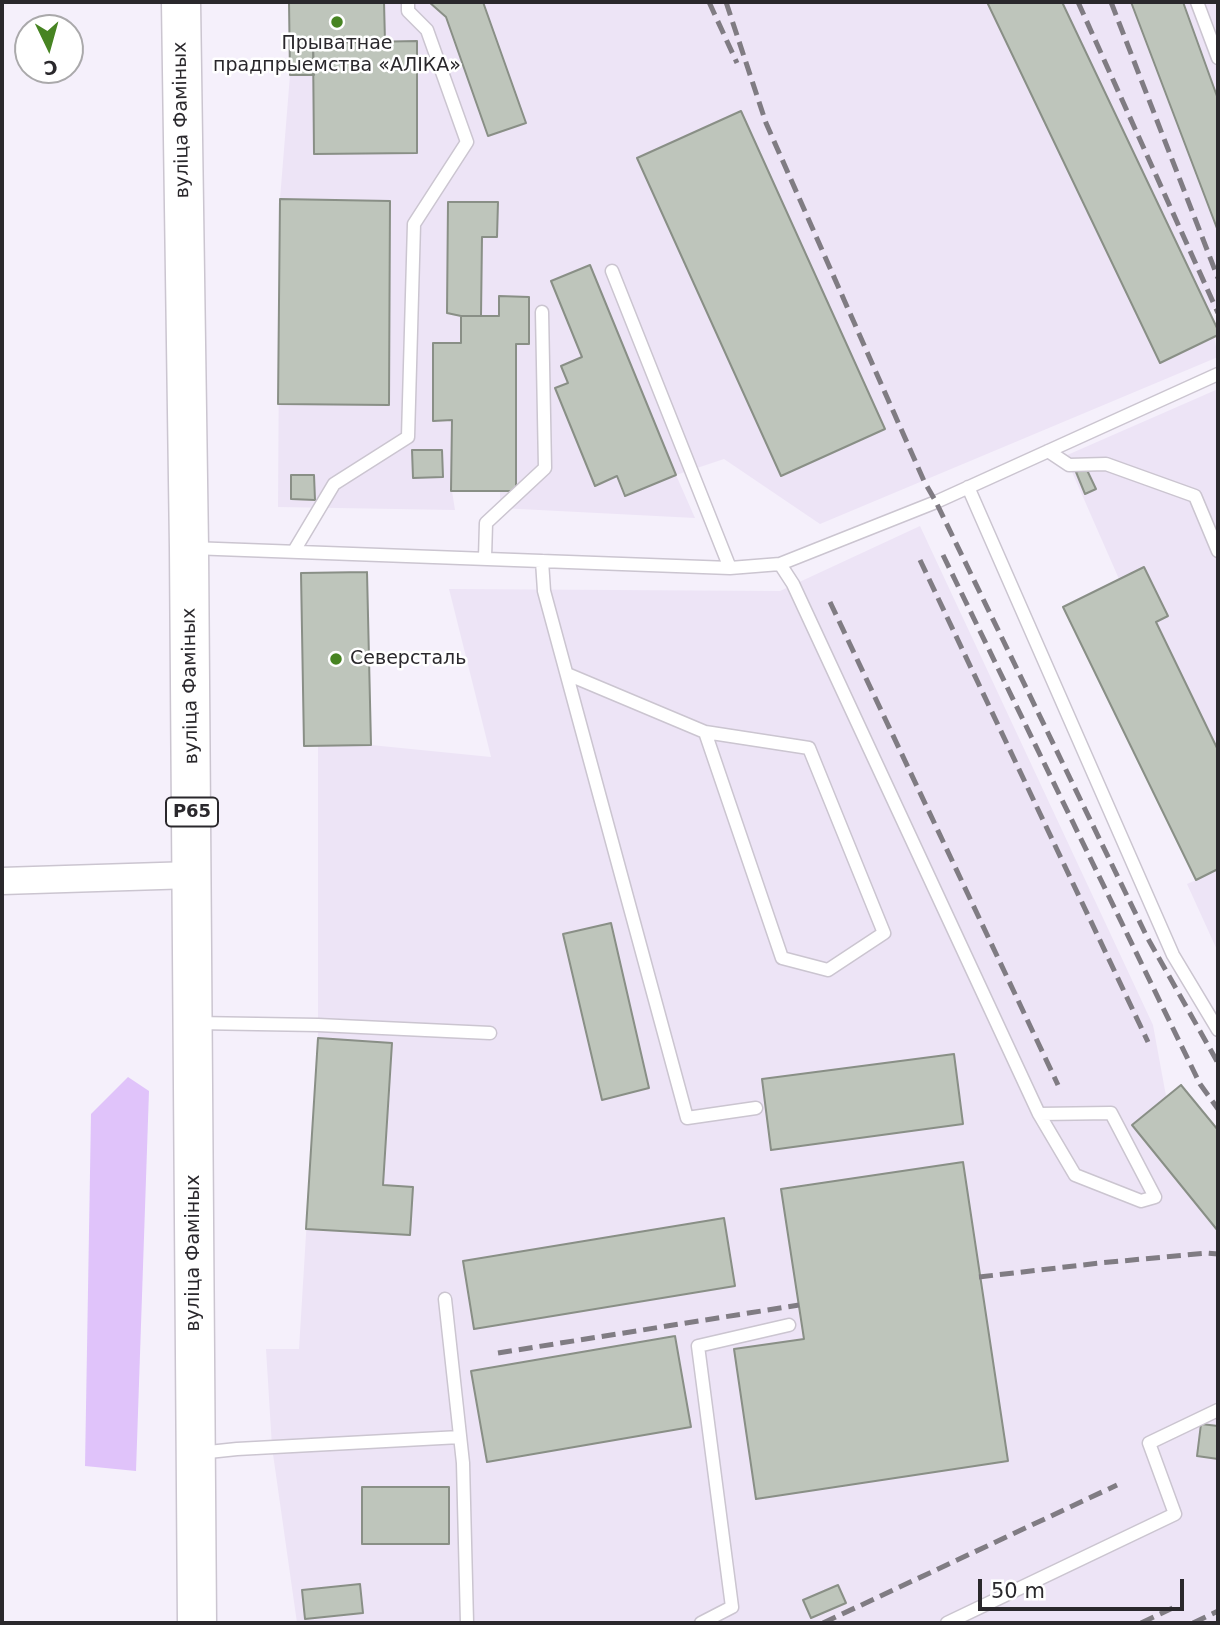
<!DOCTYPE html>
<meta charset="utf-8">
<style>
body{margin:0}
#map{position:relative;width:1220px;height:1625px;overflow:hidden;background:#f5f0fb;font-family:"DejaVu Sans",sans-serif}
canvas{display:block}
.frame{position:absolute;inset:0;border:4px solid #2a282c;pointer-events:none}
.north{position:absolute;left:14px;top:14px;width:70px;height:70px;box-sizing:border-box;background:#fff;border:2px solid #aaa9ab;border-radius:50%;rotate:175deg;font-size:19px;font-weight:700;line-height:28px;text-align:center;color:#2a282c}
.north::after{content:'';display:block;margin:auto;width:24px;height:32px;background:#478422;clip-path:polygon(50% 0,100% 100%,50% 72%,0 100%)}
.scale{position:absolute;left:978px;top:1579px;width:206px;height:32px;box-sizing:border-box;border:4px solid #2a282c;border-top:0;padding-left:9px;font-size:21px;line-height:24px;white-space:nowrap;color:#2a282c;-webkit-text-stroke:5px #fff;paint-order:stroke}
</style>
<div id="map">
<canvas width="1220" height="1625"></canvas>
<div class="frame"></div>
<div class="north">С</div>
<div class="scale">50 m</div>
</div>
<script>
const ctx = document.querySelector('canvas').getContext('2d');
ctx.lineJoin = 'round';
function fill(path, color) {
  ctx.fillStyle = color;
  ctx.fill(path, 'evenodd');
}
function poly(rows) {
  const path = new Path2D();
  for (const r of rows) {
    path.moveTo(r[0], r[1]);
    for (let i = 2; i < r.length; i += 2) path.lineTo(r[i], r[i + 1]);
  }
  return path;
}
function strokePath(path, color, width, dash) {
  ctx.strokeStyle = color;
  ctx.lineWidth = width;
  ctx.lineCap = dash ? 'butt' : 'round';
  ctx.setLineDash(dash || []);
  ctx.stroke(path);
}
function label(font, color, halo, rows, align = 'center') {
  ctx.font = font + ' "DejaVu Sans",sans-serif';
  ctx.lineWidth = 5;
  ctx.setLineDash([]);
  ctx.textBaseline = 'middle';
  ctx.strokeStyle = halo;
  ctx.fillStyle = color;
  for (const [text, x, y, turn = 0] of rows) {
    ctx.save();
    ctx.translate(x, y);
    ctx.rotate((+turn || 0) * Math.PI / 180);
    ctx.textAlign = isNaN(turn) ? turn : align;
    if (halo) ctx.strokeText(text, 0, 0);
    ctx.fillText(text, 0, 0);
    ctx.restore();
  }
}
const built = poly([
 [289,2,1218,2,1218,306,1209,311,1218,330,1218,335,1214,337,1218,357,820,524,724,459,676,475,695,518,500,508,500,491,452,491,455,510,278,507,280,199,290,75],
 [1218,389,1218,952,1187,884,1196,880,1063,607,1119,579,1065,456],
 [920,526,1153,1025,1166,1096,1181,1085,1218,1130,1218,1623,297,1623,272,1447,266,1349,299,1349,318,1038,318,746,304,746,301,573,367,572,371,745,491,757,449,589,780,591]
]);
const green = poly([
 [128,1077,149,1091,136,1471,85,1466,91,1114]
]);
const building = poly([
 [289,2,384,2,385,42,313,43,314,75,290,75,289,2],
 [429,2,483,2,526,123,488,136,446,17,429,2],
 [987,2,1062,2,1218,330,1218,335,1160,363,987,2],
 [1131,2,1183,2,1218,99,1218,231,1131,2],
 [417,41,417,153,314,154,313,43,417,41],
 [741,111,885,429,781,476,637,158,741,111],
 [280,199,390,201,389,405,278,404,280,199],
 [448,202,498,202,497,237,482,237,481,316,461,316,447,313,448,202],
 [590,265,676,475,625,496,617,476,595,486,555,388,568,383,561,366,582,357,551,281,590,265],
 [499,296,529,297,529,344,516,344,516,491,451,491,452,420,433,421,433,343,461,343,461,316,499,316,499,296],
 [412,450,442,450,443,477,413,478,412,450],
 [1086,468,1096,489,1085,494,1076,472,1086,468],
 [291,475,314,475,315,500,291,499,291,475],
 [1144,567,1168,616,1156,622,1218,750,1218,869,1196,880,1063,607,1144,567],
 [367,572,371,745,304,746,301,573,367,572],
 [611,923,649,1088,602,1100,563,934,611,923],
 [318,1038,392,1043,383,1185,413,1187,410,1235,306,1229,318,1038],
 [954,1054,963,1124,771,1150,762,1079,954,1054],
 [1181,1085,1218,1130,1218,1231,1132,1125,1181,1085],
 [963,1162,1008,1461,756,1499,734,1349,804,1339,781,1189,963,1162],
 [724,1218,735,1286,474,1329,463,1261,724,1218],
 [675,1336,691,1427,487,1462,471,1371,675,1336],
 [1201,1424,1218,1426,1218,1459,1197,1456,1201,1424],
 [362,1487,449,1487,449,1544,362,1544,362,1487],
 [360,1584,363,1613,305,1619,302,1590,360,1584],
 [838,1585,846,1603,811,1618,803,1600,838,1585]
]);
const lane = poly([
 [1197,2,1218,58],
 [612,271,730,568],
 [1048,451,1069,465,1106,464,1195,496,1218,551],
 [968,487,1173,955,1218,1030],
 [191,548,730,568,780,564,936,502,1218,374],
 [294,551,334,484,408,437,414,224,467,142,427,30,408,11,408,2],
 [485,558,486,523,545,468,542,312],
 [542,561,544,591,687,1118,756,1108],
 [780,564,793,584,1039,1114,1075,1175,1141,1201,1155,1197,1111,1113,1039,1114],
 [567,674,705,732,782,958,828,970,884,933,809,748,705,732],
 [196,1023,318,1025,490,1033],
 [445,1299,463,1463,467,1623],
 [199,1453,237,1449,460,1437],
 [701,1623,732,1607,698,1346,789,1325],
 [947,1623,1175,1514,1149,1443,1218,1410]
]);
const street = poly([
 [2,881,192,875]
]);
const primary = poly([
 [181,2,189,548,197,1623]
]);
const rail = poly([
 [709,2,737,63],
 [726,2,766,123,924,481,936,502,1147,937,1218,1063],
 [1078,2,1218,313],
 [1111,2,1218,278],
 [943,555,1200,1084,1218,1109],
 [920,560,1148,1042],
 [830,602,1058,1085],
 [979,1277,1100,1263,1207,1253,1218,1254],
 [498,1353,799,1305],
 [823,1623,1117,1485],
 [1141,1623,1175,1607],
 [1193,1623,1218,1611]
]);
const markers = [
 [337,22,7,"#478422"],
 [336,659,7,"#478422"]
];
const shields = [
 [192,812,52]
];
const shieldNames = [
 ["Р65",192,812]
];
const poiNames = [
 ["Прыватнае",337,44],
 ["прадпрыемства «АЛІКА»",337,66],
 ["Северсталь",350,659,"left"]
];
const streetNames = [
 ["вуліца Фаміных",182,120,-91],
 ["вуліца Фаміных",191,686,-91],
 ["вуліца Фаміных",194,1253,-90]
];
fill(built, '#ede4f6');
fill(green, '#e0c3fa');
fill(building, '#bec5bb');
strokePath(building, '#898f86', 2);
strokePath(lane, '#cbc5d0', 15);
strokePath(street, '#cbc5d0', 29);
strokePath(primary, '#cbc5d0', 41);
strokePath(lane, '#fff', 12);
strokePath(street, '#fff', 26);
strokePath(primary, '#fff', 38);
strokePath(rail, '#807c83', 5, [14, 7]);
for (const [x, y, r, color] of markers) {
  const dot = new Path2D();
  dot.arc(x, y, r, 0, 2 * Math.PI);
  ctx.fillStyle = color;
  ctx.fill(dot);
  strokePath(dot, '#fff', 2.5);
}
for (const [x, y, w] of shields) {
  const box = new Path2D();
  box.roundRect(x - w / 2, y - 14.5, w, 29, 5);
  ctx.fillStyle = '#fff';
  ctx.fill(box);
  strokePath(box, '#2a282c', 2);
}
label('bold 18px', '#2a282c', null, shieldNames);
label('19px', '#2a282c', '#fff', poiNames);
label('19px', '#2a282c', '#fff', streetNames);
</script>
